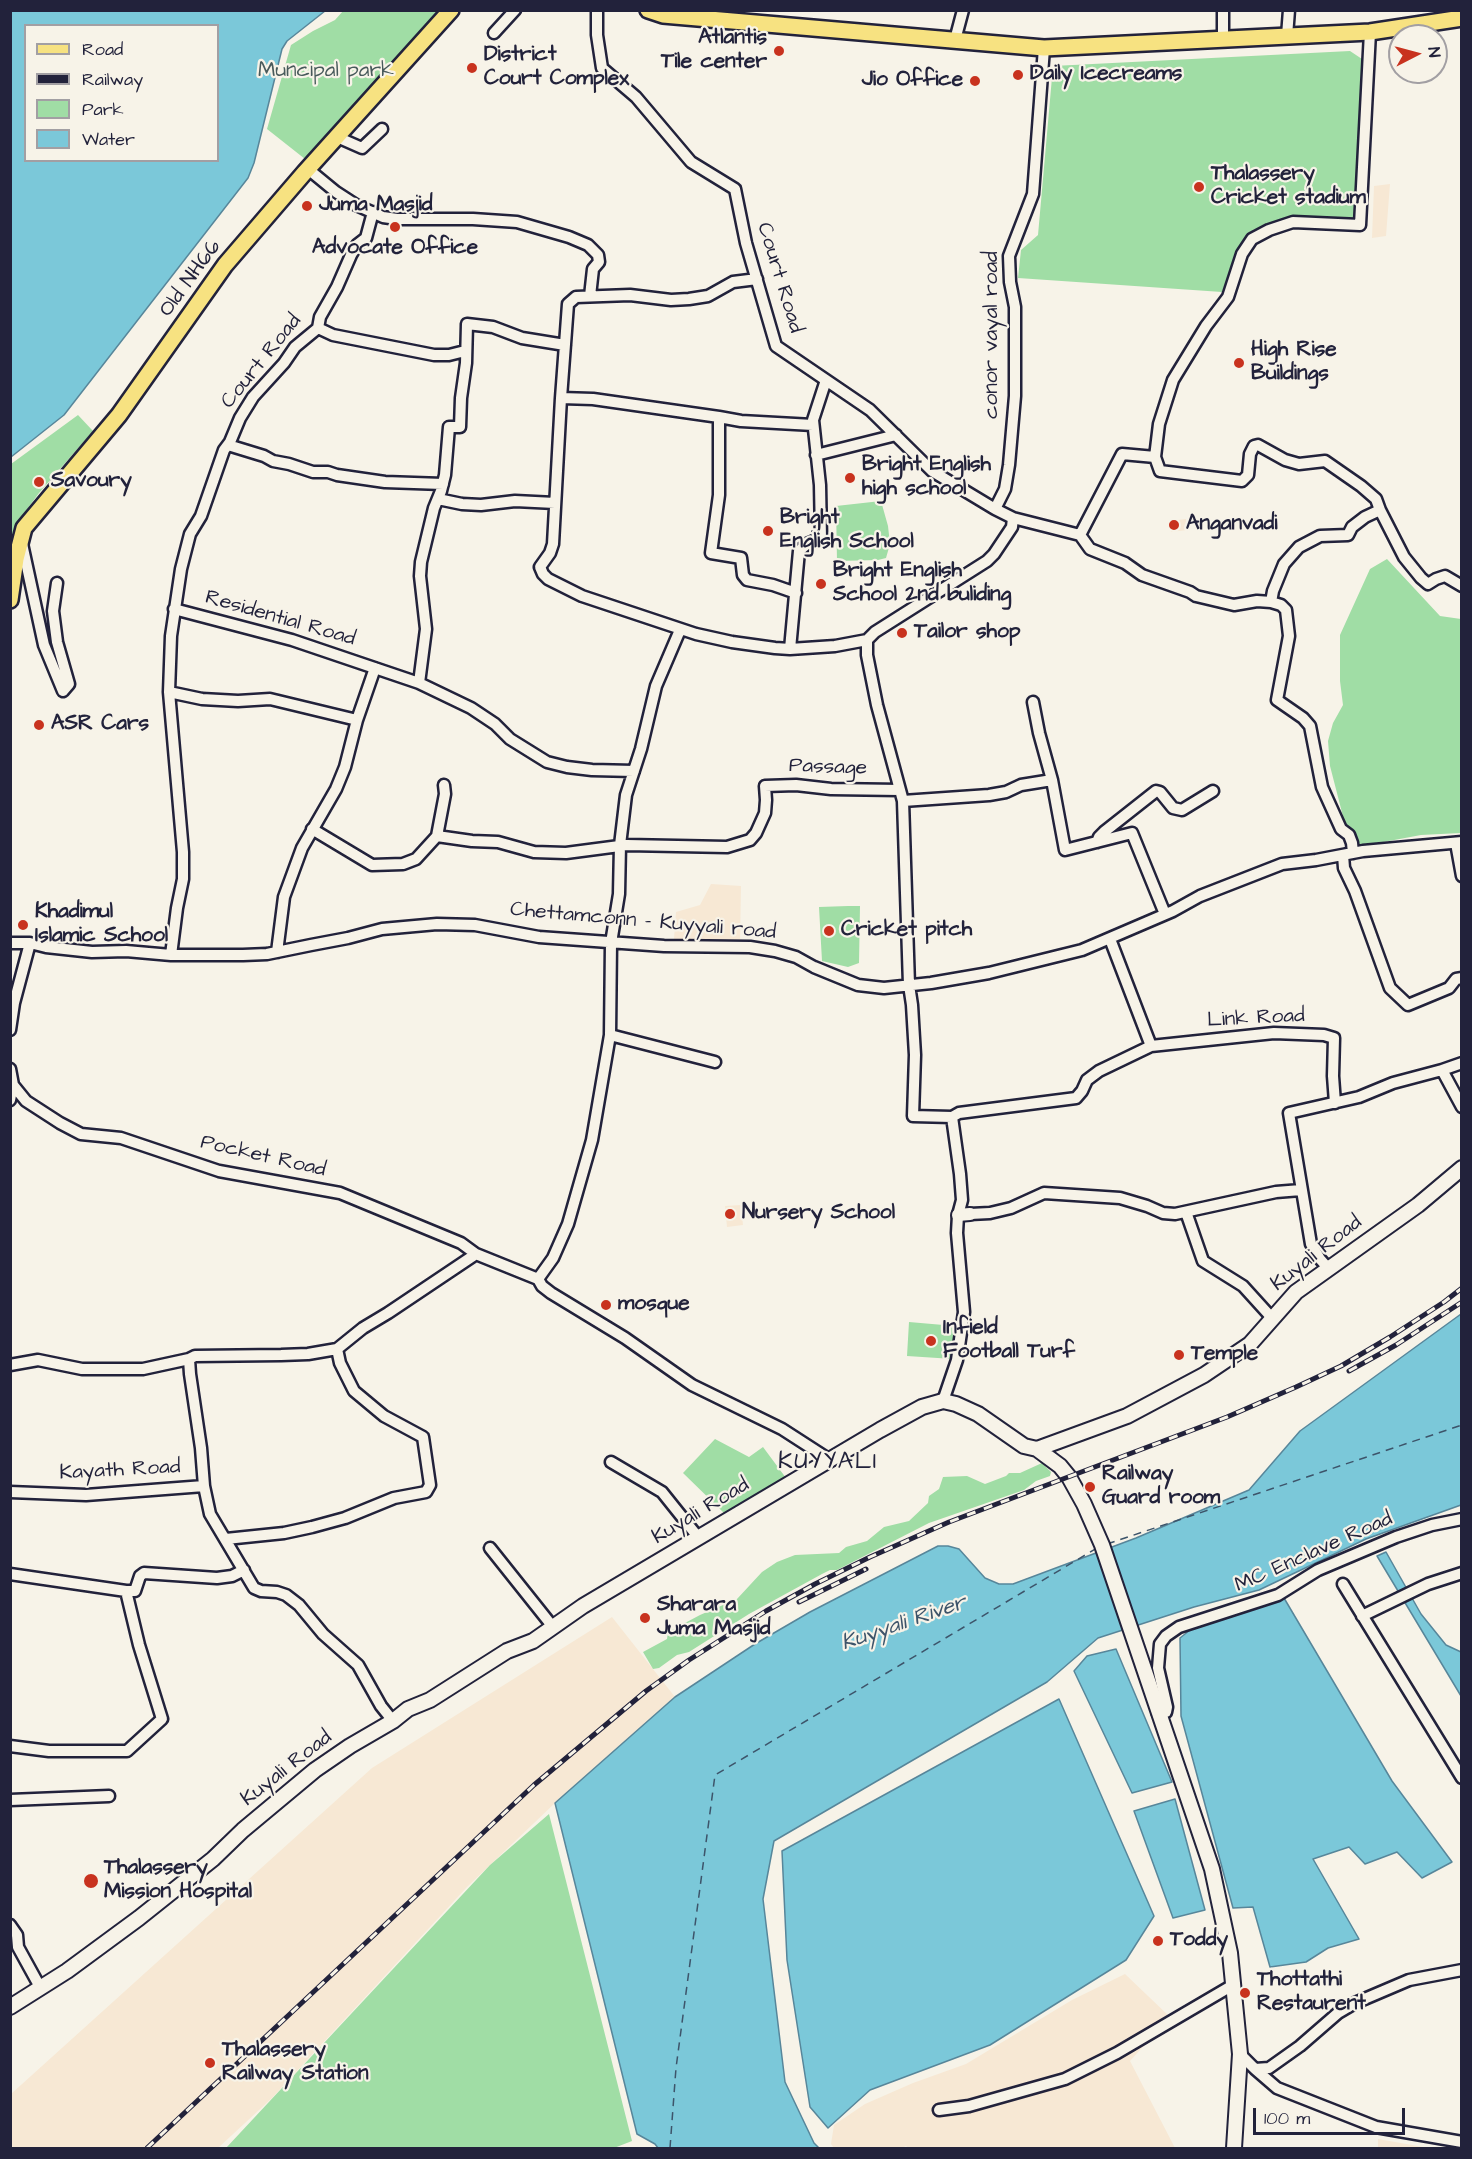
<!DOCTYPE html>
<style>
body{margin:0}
#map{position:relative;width:1472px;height:2159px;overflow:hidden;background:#f7f3e8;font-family:"Architects Daughter",sans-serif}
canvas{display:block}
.frame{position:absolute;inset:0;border:12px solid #22223b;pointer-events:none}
.legend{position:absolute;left:24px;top:24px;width:195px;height:138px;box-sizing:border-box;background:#f7f3e8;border:2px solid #a29fa3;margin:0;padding:8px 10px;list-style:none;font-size:18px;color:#22223b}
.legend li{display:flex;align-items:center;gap:12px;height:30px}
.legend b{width:30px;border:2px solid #a29fa3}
.north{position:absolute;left:1388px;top:24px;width:60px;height:60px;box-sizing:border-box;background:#f7f3e8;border:2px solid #a29fa3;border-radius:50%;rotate:84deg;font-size:16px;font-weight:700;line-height:24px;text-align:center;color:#22223b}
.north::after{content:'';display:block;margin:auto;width:21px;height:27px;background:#c8321e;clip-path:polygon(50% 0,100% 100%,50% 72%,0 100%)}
.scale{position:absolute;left:1253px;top:2108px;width:152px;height:27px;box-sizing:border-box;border:3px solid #22223b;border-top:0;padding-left:8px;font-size:18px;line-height:21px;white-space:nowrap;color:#22223b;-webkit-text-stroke:4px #f7f3e8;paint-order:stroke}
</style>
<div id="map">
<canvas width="1472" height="2159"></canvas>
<div class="frame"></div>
<ul class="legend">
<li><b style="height:8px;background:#f7e281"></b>Road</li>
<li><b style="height:8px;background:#22223b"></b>Railway</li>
<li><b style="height:16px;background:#a0dda5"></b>Park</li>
<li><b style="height:16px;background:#7bc8d9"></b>Water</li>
</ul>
<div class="north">N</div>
<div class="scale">100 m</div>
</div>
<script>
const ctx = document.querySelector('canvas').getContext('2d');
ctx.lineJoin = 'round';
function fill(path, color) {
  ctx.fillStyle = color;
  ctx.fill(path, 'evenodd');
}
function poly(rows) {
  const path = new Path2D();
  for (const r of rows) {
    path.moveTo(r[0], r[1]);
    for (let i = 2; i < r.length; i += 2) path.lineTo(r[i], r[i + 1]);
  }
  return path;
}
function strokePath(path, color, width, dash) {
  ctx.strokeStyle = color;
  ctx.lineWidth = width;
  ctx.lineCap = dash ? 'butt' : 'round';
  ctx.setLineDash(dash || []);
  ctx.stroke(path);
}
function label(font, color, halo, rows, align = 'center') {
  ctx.font = font + ' "Architects Daughter",sans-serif';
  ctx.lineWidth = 4.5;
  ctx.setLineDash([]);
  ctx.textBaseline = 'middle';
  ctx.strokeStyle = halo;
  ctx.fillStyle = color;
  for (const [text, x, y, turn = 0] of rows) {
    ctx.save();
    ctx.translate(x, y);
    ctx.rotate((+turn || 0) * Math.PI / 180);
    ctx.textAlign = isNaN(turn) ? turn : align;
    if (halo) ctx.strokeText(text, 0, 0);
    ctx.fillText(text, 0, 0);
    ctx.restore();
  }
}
const built = poly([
 [1390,184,1386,236,1372,238,1374,186],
 [1186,519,1187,530,1171,532,1169,521],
 [711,884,741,886,740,944,674,939,676,912,700,905],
 [741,1205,743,1225,727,1227,725,1206],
 [612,1617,675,1697,555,1803,467,1887,272,2098,218,2148,11,2148,11,2094,372,1768],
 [1125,1974,1170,2017,1130,2061,1175,2148,908,2148,906,2146,902,2148,834,2148,831,2144,834,2125,865,2104,913,2083,966,2064,1072,2000],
 [1378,2139,1429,2148,1378,2148]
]);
const green = poly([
 [343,11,438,11,305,159,267,129,291,45,313,31,335,20],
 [1350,51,1362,59,1355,220,1289,216,1253,230,1239,250,1222,292,1018,278,1021,250,1038,235,1053,66],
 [78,415,93,431,39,493,19,520,11,547,11,464],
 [881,501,888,526,890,544,886,558,878,560,837,561,836,506],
 [1387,559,1440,616,1461,619,1461,833,1421,835,1362,846,1353,839,1346,828,1330,766,1328,741,1333,723,1343,705,1340,681,1340,635,1370,569],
 [848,906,860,906,859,963,848,967,822,961,819,907],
 [909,1322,955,1326,953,1359,907,1356],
 [715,1439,749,1457,763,1447,786,1478,724,1513,683,1473],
 [1042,1463,1051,1472,1050,1476,1036,1481,1024,1490,929,1523,837,1570,830,1570,822,1574,749,1614,689,1652,677,1655,659,1668,653,1669,643,1652,667,1639,668,1632,700,1615,737,1599,762,1572,777,1562,795,1555,839,1553,846,1547,867,1541,884,1527,909,1521,928,1503,929,1496,939,1489,943,1477,967,1476,985,1484,1006,1476,1009,1473,1020,1473],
 [549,1814,632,2141,614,2148,226,2148,490,1865]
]);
const water = poly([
 [11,10,325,11,287,41,282,49,254,163,248,178,64,415,11,457,11,10],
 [26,26,218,26,218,160,26,160,26,26],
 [1461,1314,1461,1505,1366,1539,1259,1590,1194,1607,1098,1638,1047,1682,774,1841,763,1899,785,2082,814,2143,819,2148,658,2148,655,2144,637,2134,555,1803,675,1697,755,1644,810,1612,938,1546,948,1546,959,1549,985,1578,999,1584,1013,1584,1136,1538,1249,1490,1300,1431,1461,1314],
 [1386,1552,1421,1614,1446,1645,1461,1652,1461,1696,1377,1556,1386,1552],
 [1284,1598,1392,1781,1452,1862,1422,1878,1397,1852,1365,1864,1349,1847,1313,1859,1359,1939,1328,1948,1306,1962,1270,1967,1253,1907,1233,1908,1181,1716,1180,1638,1190,1630,1284,1598],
 [1116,1649,1172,1782,1132,1793,1074,1671,1087,1656,1116,1649],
 [1059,1699,1154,1916,1126,1960,990,2045,870,2090,828,2128,810,2107,787,1960,782,1851,1059,1699],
 [1175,1799,1205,1910,1173,1918,1134,1811,1175,1799]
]);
const ferry = poly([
 [1107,1544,1462,1425],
 [670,2148,676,2068,715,1775,1097,1548]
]);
const minor = poly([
 [597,10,597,35,602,68,636,97,691,162,735,189,746,243,776,346,870,410,932,471,995,509],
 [1223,10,1223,39],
 [494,33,515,10],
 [1287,36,1289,10],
 [955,40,963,10],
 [1044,48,1033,194,1009,256,1010,282,1015,307,1015,396,1009,465,1005,489,995,509,1013,518,1080,535,1122,454,1155,457,1159,424,1173,380,1206,326,1228,297,1242,254,1252,239,1269,230,1293,222,1360,225,1370,32],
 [337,137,362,148,382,129],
 [308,169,336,192,356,205,383,217,397,219,473,219,517,222,569,237,588,245,598,255,599,262,593,269,590,296],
 [318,328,333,335,434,355,449,355,465,351],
 [565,345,522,338,493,327,467,324,466,363,461,398,460,427,449,427,445,475,441,491,434,508,421,562,420,576,426,629,419,683,471,708,495,724,510,739,547,762,567,767,592,770,634,771],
 [561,398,568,304,576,297,630,295,671,300,689,299,708,296,733,282,757,279],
 [719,417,593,399,561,398,553,544,550,553,540,567,543,574,548,579,582,596,696,634,732,642,775,648,790,649,835,646,867,640,875,632,987,561,994,554,1012,527,1013,518],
 [228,445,264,456,273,461,289,464,313,472,328,472,337,475,385,482,443,484],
 [816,455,896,435],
 [1155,457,1160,471,1242,481,1248,475,1250,454,1254,446,1258,445,1285,460,1299,464,1325,461,1361,486,1376,499,1380,510],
 [438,499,462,504,481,505,515,501,555,503],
 [1080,535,1090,549,1125,563,1142,575,1190,592,1196,596,1234,605,1257,601,1271,602,1281,605,1286,610,1289,636,1277,700,1303,718,1310,726,1322,787,1341,829,1349,835,1352,843,1353,853],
 [21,539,44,645,63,691],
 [57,583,53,611,57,642,69,684,63,691],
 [796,593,773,585,747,580,743,575,741,558,711,553,719,495,719,417,741,421,813,425],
 [1271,602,1273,591,1284,564,1299,547,1320,536,1348,535,1352,527,1365,517,1380,510,1404,557,1421,578,1428,584,1436,579,1445,576,1462,586],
 [174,609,292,640,419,683],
 [680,630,656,686,641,749,626,795,620,845,619,894,611,943,610,1035,592,1140,568,1224,553,1258,538,1279,542,1286,551,1293,625,1338,692,1385,782,1429,830,1460],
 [867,640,867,655,877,705,903,801,909,985,912,1005,915,1055,913,1116,952,1117,960,1174,962,1200,958,1215,957,1233,964,1312,957,1360,943,1401],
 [790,649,799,551,807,544,821,538,820,485,813,420,826,380],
 [169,692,202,699,238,701,270,699,357,720],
 [1033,702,1039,733,1052,780,1065,850,1132,833,1165,914],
 [903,801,989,795,1006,792,1021,785,1052,780],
 [312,829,372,865,403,864,416,859,437,836,445,794,444,785],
 [437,836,472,841,498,842,534,852,566,853,627,845,727,847,750,840,756,833,765,813,766,800,765,786,796,785,831,789,900,790],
 [1097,842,1099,837,1104,832,1156,791,1160,792,1173,808,1182,810,1213,791],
 [1456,843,1462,876],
 [1343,855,1344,868,1355,891,1390,988,1408,1005,1449,988,1456,979,1462,978],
 [1110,939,1151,1046,1274,1033,1324,1035,1334,1038,1333,1076,1335,1103],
 [10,943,30,943,46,947,92,952,126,951,171,955,243,955,267,954,311,945,348,938,382,929,437,924,475,925,539,937,664,946,750,947,775,951,796,957,814,967,858,985,884,988,931,983,989,973,1082,950,1173,911,1200,896,1282,864,1316,860,1363,851,1462,842],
 [277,952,284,897,302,848,336,789,345,767,357,720,375,668],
 [171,955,177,908,183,879,183,852,169,692,171,636,181,569,190,534,201,516,224,450,230,442,240,418,253,397,284,363,295,347,318,328,320,317,337,287,351,255,357,245,366,238,373,212],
 [10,1030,14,1003,30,943],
 [610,1035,715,1062],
 [1462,1063,1442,1070,1462,1107],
 [10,1069,13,1085,10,1100],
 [10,1085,13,1085,26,1101,60,1123,81,1134,121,1138,219,1171,340,1193,461,1243,476,1254],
 [952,1117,959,1113,1076,1098,1082,1091,1087,1080,1099,1071,1151,1046],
 [1186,1212,1203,1261,1243,1286,1272,1318],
 [970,1214,990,1213,1011,1208,1044,1193,1120,1198,1147,1206,1163,1213,1175,1214,1276,1192,1301,1190],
 [1328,1268,1320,1259,1311,1244,1289,1113,1359,1097,1393,1083,1442,1070],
 [10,1365,38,1360,82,1369,143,1369,189,1359],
 [611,1462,662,1492,698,1537],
 [204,1486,201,1448,190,1374,189,1359,195,1356,281,1355,308,1354,337,1349,363,1328,388,1313,476,1254,538,1279],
 [10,1492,86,1495,204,1486,210,1514,254,1588,261,1591,277,1592,286,1595,299,1605,323,1634,358,1665,381,1706,393,1721],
 [226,1539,284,1533,312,1527,345,1518,394,1498,426,1492,430,1485,423,1437,384,1416,354,1391,340,1363,337,1349],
 [490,1548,553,1627],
 [10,1574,126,1591,135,1591,140,1576,144,1573,217,1578,232,1576,244,1570],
 [1343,1584,1462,1778],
 [1362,1616,1428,1584,1462,1573],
 [1158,1714,1166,1712,1167,1707,1158,1668,1160,1644,1166,1636,1179,1627,1278,1595,1318,1570,1396,1537,1432,1525,1462,1519],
 [10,1746,49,1751,127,1751,162,1719,139,1645,126,1591],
 [10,1800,109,1796],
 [10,1925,17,1935,18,1947,40,1987],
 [1240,2054,1255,2069,1269,2068,1300,2046,1338,2013,1355,2003,1409,1980,1462,1970],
 [1255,2069,1277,2088,1376,2127,1462,2142],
 [939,2110,969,2106,1065,2079,1117,2053,1233,1985]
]);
const tertiary = poly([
 [958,1215,970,1214]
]);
const secondary = poly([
 [1037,1449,1060,1466,1069,1477,1084,1504,1102,1545,1212,1869,1230,1953,1240,2054,1234,2148],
 [10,2007,67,1971,139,1918,213,1859,243,1830,315,1770,350,1746,393,1721,408,1709,430,1700,507,1651,533,1641,583,1606,880,1430,922,1407,943,1401,956,1404,978,1414,1024,1446,1037,1449,1127,1416,1204,1375,1250,1344,1296,1292,1418,1205,1462,1168]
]);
const primary = poly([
 [648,10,663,15,1044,48,1370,32,1462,18],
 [10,600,16,559,24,528,119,415,225,265,305,172,451,10]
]);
const rail = poly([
 [1349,1371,1396,1345,1462,1302],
 [799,1602,866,1569],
 [147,2148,534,1785,646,1691,689,1660,766,1611,815,1584,870,1557,949,1522,1227,1417,1296,1387,1341,1366,1390,1337,1444,1302,1462,1288]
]);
const markers = [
 [779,51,6,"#c8321e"],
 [472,68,6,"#c8321e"],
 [1018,75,6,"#c8321e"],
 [975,81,6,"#c8321e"],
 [1199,187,6,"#c8321e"],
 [307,206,6,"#c8321e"],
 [395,227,6,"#c8321e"],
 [1239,363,6,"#c8321e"],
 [850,478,6,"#c8321e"],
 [39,482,6,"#c8321e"],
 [1174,525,6,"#c8321e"],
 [768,531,6,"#c8321e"],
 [821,584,6,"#c8321e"],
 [902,633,6,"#c8321e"],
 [39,725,6,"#c8321e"],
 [23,925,6,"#c8321e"],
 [829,931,6,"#c8321e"],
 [730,1214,6,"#c8321e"],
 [606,1305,6,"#c8321e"],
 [931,1341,6,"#c8321e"],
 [1179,1355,6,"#c8321e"],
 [1090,1487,6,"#c8321e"],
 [645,1618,6,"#c8321e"],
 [91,1881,8,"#c8321e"],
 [1158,1941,6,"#c8321e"],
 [1245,1993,6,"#c8321e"],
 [210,2063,6,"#c8321e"]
];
const poiNames = [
 ["Atlantis",767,39,"right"],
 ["Tile center",767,63,"right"],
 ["District",484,56],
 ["Court Complex",484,80],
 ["Daily Icecreams",1030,75],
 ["Jio Office",963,81,"right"],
 ["Thalassery",1211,175],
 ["Cricket stadium",1211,199],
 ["Juma Masjid",319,206],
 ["Advocate Office",395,249,"center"],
 ["High Rise",1251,351],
 ["Buildings",1251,375],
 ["Bright English",862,466],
 ["high school",862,490],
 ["Savoury",51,482],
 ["Bright",780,519],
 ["English School",780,543],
 ["Anganvadi",1186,525],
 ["Bright English",833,572],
 ["School 2nd buliding",833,596],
 ["Tailor shop",914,633],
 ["ASR Cars",51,725],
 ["Khadimul",35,913],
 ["Islamic School",35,937],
 ["Cricket pitch",841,931],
 ["Nursery School",742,1214],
 ["mosque",618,1305],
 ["Infield",943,1329],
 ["Football Turf",943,1353],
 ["Temple",1191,1355],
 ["Railway",1102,1475],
 ["Guard room",1102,1499],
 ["Sharara",657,1606],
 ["Juma Masjid",657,1630],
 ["Thalassery",104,1869],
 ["Mission Hospital",104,1893],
 ["Toddy",1170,1941],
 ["Thottathi",1257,1981],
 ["Restaurent",1257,2005],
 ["Thalassery",222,2051],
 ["Railway Station",222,2075]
];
const parkNames = [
 ["Muncipal park",326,72]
];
const streetNames = [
 ["Court Road",779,278,73],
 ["Old NH66",191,279,-54],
 ["conor vayal road",993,335,-90],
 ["Court Road",262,362,-51],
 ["Residential Road",280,619,16],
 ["Passage",828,768,2],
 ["Chettamconn - Kuyyali road",643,922,5],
 ["Link Road",1256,1019,-3],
 ["Pocket Road",263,1157,13],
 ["Kuyali Road",1317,1254,-38],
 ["Kayath Road",120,1471,-3],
 ["Kuyali Road",701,1512,-31],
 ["MC Enclave Road",1314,1553,-24],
 ["Kuyali Road",287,1769,-38]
];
const waterNames = [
 ["Kuyyali River",904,1624,-19]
];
const quarterNames = [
 ["KUYYALI",828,1463]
];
fill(built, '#f7e8d4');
fill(green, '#a0dda5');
fill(water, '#7bc8d9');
strokePath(water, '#57869a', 1.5);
strokePath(ferry, '#3d546a', 1.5, [8, 6]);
strokePath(minor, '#22223b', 15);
strokePath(tertiary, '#22223b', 16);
strokePath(secondary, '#22223b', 18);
strokePath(primary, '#22223b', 20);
strokePath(minor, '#f7f3e8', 10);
strokePath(tertiary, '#f7f3e8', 12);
strokePath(secondary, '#f7f3e8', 14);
strokePath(primary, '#f7e281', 15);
strokePath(rail, '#22223b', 5);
strokePath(rail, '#f7f3e8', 3, [9]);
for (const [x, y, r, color] of markers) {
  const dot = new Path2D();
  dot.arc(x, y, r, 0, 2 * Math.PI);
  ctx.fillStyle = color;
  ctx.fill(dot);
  strokePath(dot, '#f7f3e8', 2);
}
label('bold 21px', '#22223b', '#f7f3e8', poiNames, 'left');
label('21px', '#485a5b', '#f7f3e8', parkNames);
label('21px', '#22223b', '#f7f3e8', streetNames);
label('italic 22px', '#3d546a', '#f7f3e8', waterNames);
ctx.letterSpacing = '1.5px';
label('24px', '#22223b', '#f7f3e8', quarterNames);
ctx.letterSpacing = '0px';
</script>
